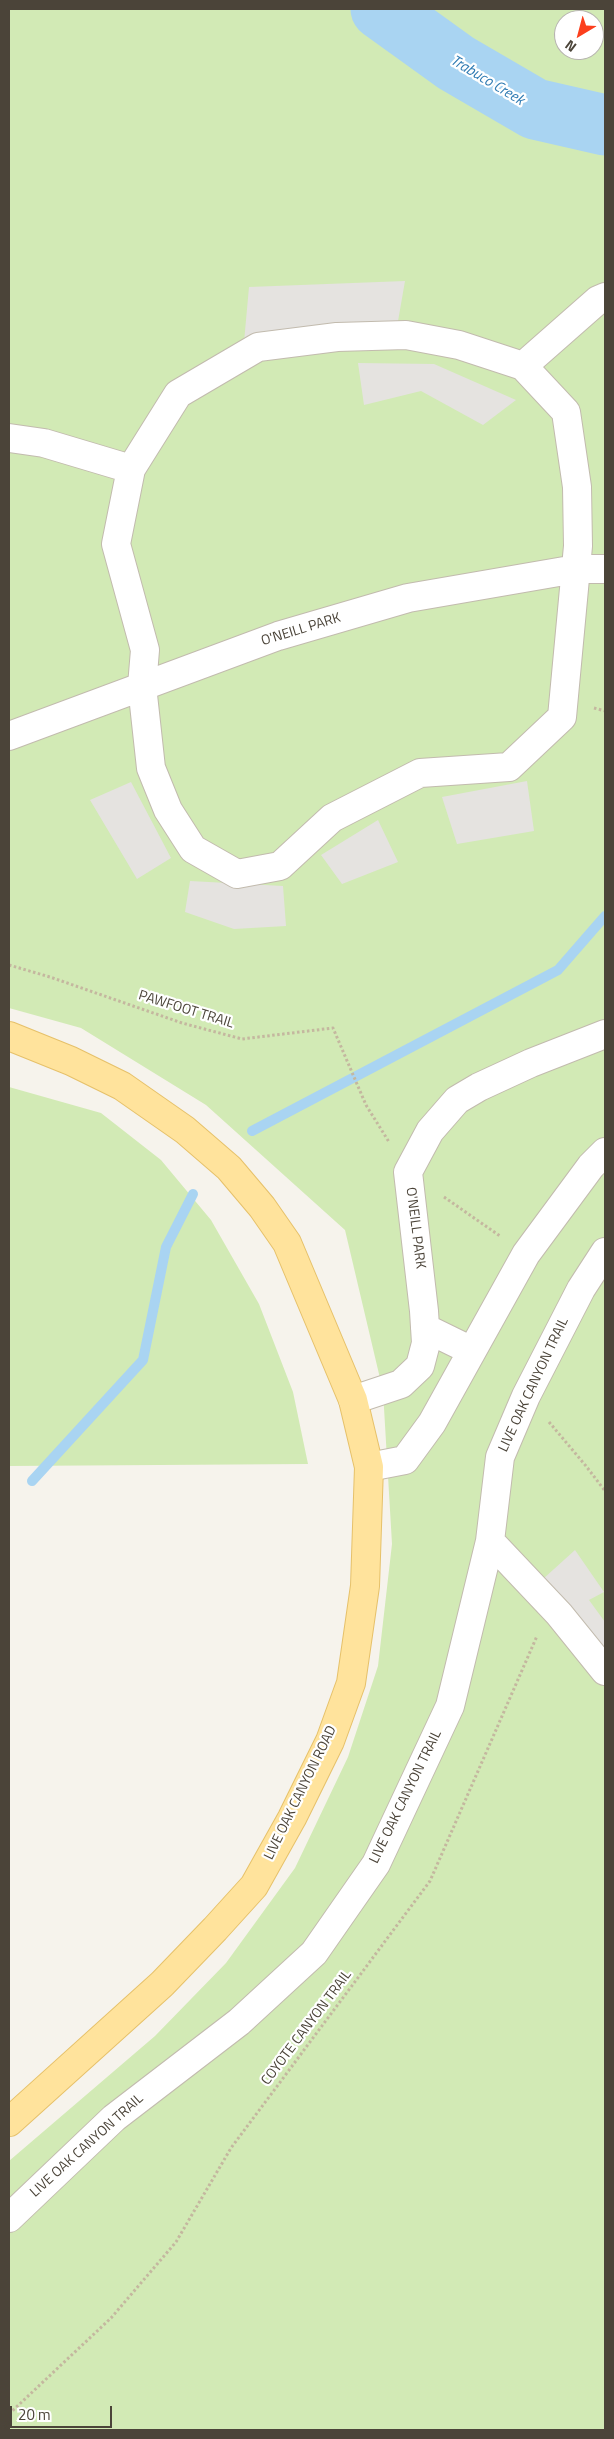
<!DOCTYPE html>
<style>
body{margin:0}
#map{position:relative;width:614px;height:2439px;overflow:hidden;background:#f6f3ec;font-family:"Titillium Web",sans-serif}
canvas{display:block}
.frame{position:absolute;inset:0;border:10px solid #4b4439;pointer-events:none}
.north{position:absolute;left:554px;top:10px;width:50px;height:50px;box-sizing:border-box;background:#fff;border:1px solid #b7b4b0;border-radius:50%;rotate:217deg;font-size:14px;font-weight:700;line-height:20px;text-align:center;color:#4b4439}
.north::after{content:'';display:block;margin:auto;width:18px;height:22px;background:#fc3f1d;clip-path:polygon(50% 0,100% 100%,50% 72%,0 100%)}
.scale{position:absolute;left:10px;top:2406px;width:102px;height:22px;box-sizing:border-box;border:2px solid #4b4439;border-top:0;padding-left:6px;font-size:15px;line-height:18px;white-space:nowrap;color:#4b4439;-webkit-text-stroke:4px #fff;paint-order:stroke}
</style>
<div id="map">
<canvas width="614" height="2439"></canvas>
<div class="frame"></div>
<div class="north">N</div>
<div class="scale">20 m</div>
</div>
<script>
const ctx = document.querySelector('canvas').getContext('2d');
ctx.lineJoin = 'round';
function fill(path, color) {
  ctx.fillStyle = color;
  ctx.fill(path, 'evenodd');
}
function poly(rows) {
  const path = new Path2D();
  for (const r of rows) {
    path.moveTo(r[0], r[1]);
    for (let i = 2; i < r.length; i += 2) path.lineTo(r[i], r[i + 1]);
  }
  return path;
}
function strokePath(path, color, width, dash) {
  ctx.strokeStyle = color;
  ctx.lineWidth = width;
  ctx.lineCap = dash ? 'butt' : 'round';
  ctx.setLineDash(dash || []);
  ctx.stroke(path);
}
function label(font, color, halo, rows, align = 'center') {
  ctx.font = font + ' "Titillium Web",sans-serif';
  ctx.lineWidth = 4.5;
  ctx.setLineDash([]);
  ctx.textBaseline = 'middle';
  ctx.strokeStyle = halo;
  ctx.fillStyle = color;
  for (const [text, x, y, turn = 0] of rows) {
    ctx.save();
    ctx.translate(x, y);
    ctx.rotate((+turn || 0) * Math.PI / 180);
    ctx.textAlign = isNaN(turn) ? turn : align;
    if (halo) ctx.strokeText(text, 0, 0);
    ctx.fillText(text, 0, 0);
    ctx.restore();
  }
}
const green = poly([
 [9,9,605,9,605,2430,9,2430,9,2161,155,2036,226,1963,295,1868,348,1757,378,1666,392,1544,383,1391,345,1230,206,1105,81,1028,9,1008],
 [564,20,594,20,594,50,564,50],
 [9,1087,101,1113,161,1160,211,1220,259,1304,293,1392,308,1464,9,1466]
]);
const parking = poly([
 [405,281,397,327,244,342,249,287],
 [358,363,434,364,516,400,483,425,421,391,364,405],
 [527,781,534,831,457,844,442,797],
 [131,782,171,858,137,879,90,800],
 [378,820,398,862,342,884,321,855],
 [190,881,283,886,286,926,234,929,185,912],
 [575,1550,604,1592,589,1600,605,1622,605,1653,543,1579]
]);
const stream = poly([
 [252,1131,558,970,605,916],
 [32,1481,143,1360,166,1247,193,1194]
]);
const river = poly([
 [381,9,456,63,535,109,605,125]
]);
const path = poly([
 [594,708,605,711],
 [9,965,50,977,182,1023,242,1039,333,1028,366,1105,389,1142],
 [444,1197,500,1236],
 [549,1422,586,1466,605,1491],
 [9,2414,111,2318,176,2242,231,2148,430,1881,537,1636]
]);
const minor = poly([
 [406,335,459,345,523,366,566,412,577,487,578,546,562,717,509,767,420,773,332,818,280,866,237,874,193,849,168,810,151,768,142,686,145,650,116,544,131,469,178,394,258,347,337,337,406,335],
 [523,366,598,300,605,297],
 [9,438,44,443,131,469],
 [9,736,278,636,408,598,576,569,605,569],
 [425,1328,472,1351],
 [353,1400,401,1384,420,1366,426,1343,424,1311,408,1172,430,1131,457,1100,479,1087,531,1063,605,1034],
 [369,1467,405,1460,432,1423,526,1254,591,1166,605,1152],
 [490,1541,559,1614,605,1671],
 [9,2218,114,2118,239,2022,314,1953,376,1864,450,1706,490,1541,500,1457,526,1396,581,1289,605,1252]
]);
const major = poly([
 [9,1036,71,1061,122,1086,185,1130,229,1168,262,1207,287,1243,353,1400,369,1467,365,1586,351,1683,330,1741,292,1818,254,1886,215,1929,162,1984,9,2122]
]);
const streetNames = [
 ["O'NEILL PARK",301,630,-17],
 ["PAWFOOT TRAIL",186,1010,17],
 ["O'NEILL PARK",415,1228,83],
 ["LIVE OAK CANYON TRAIL",534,1385,-65],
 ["LIVE OAK CANYON ROAD",301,1793,-64],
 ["LIVE OAK CANYON TRAIL",406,1797,-64],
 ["COYOTE CANYON TRAIL",307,2028,-53],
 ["LIVE OAK CANYON TRAIL",87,2146,-42]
];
const waterNames = [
 ["Trabuco Creek",487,81,31]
];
fill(green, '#d2eab5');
fill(parking, '#e5e3e0');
strokePath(stream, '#a9d4f2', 10);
strokePath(river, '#a9d4f2', 61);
strokePath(minor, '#c2bbae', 30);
strokePath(major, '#e6c16a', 30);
strokePath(path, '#c4b79f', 3, [2.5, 2.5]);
strokePath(minor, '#fff', 28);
strokePath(major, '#ffe39c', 28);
label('14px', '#4b4439', '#fff', streetNames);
label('italic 15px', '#2e7ab2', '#fff', waterNames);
</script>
